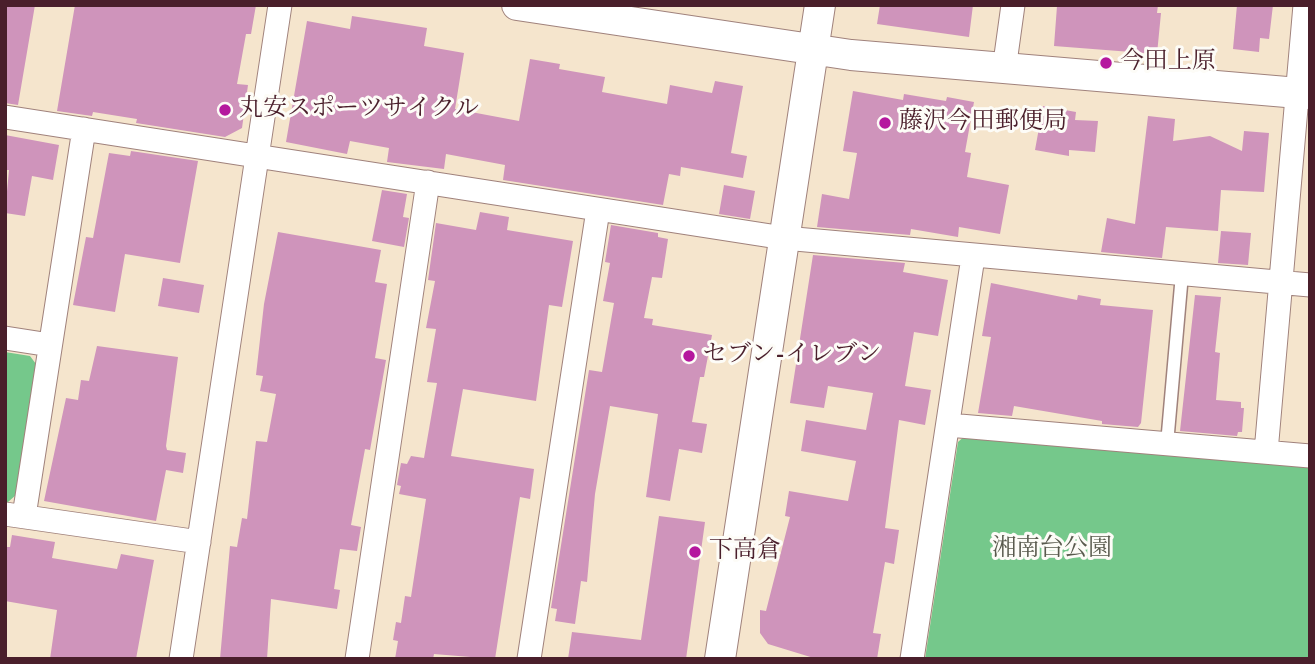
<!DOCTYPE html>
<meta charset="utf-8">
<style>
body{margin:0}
#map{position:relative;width:1315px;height:664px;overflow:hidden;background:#f5e5cd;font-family:"IM FELL Double Pica",serif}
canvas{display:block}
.frame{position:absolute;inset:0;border:7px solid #4a1f2b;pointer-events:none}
</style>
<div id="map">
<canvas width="1315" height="664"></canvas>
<div class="frame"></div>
</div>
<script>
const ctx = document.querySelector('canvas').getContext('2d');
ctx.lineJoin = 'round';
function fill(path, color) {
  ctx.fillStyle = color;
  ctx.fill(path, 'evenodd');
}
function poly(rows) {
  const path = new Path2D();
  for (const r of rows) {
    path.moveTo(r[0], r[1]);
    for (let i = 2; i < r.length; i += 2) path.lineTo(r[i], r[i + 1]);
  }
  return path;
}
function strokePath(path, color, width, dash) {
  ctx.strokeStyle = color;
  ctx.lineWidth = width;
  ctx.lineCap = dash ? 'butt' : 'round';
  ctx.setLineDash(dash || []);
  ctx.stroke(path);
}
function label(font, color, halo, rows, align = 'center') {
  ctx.font = font + ' "IM FELL Double Pica","Noto Serif JP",serif';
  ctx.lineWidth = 6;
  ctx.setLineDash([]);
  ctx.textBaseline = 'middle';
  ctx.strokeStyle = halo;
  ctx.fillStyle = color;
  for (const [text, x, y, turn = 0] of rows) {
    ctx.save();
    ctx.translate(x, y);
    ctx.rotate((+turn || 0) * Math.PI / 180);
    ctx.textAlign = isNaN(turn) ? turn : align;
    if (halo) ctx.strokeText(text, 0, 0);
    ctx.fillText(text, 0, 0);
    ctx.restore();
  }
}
const green = poly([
 [5,352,30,356,36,364,16,495,8,502,5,502],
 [967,434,1310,463,1310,659,925,659,958,442]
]);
const building = poly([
 [5,5,35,5,18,105,5,103],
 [75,5,256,5,251,34,246,34,237,84,248,85,242,128,225,137,136,123,137,119,93,112,92,116,57,111],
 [880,5,973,5,969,37,877,24],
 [1158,5,1157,13,1161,13,1157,54,1054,46,1057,6],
 [1237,5,1273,5,1269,39,1260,38,1259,52,1233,49],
 [352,16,427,28,424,46,464,53,455,109,519,121,530,59,560,64,559,69,605,77,602,92,667,104,670,85,712,93,715,81,743,86,731,153,747,156,743,178,681,167,680,176,669,174,663,205,503,180,505,165,446,154,444,169,387,162,389,148,350,141,347,154,286,142,307,21,350,29],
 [853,91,903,100,904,94,946,101,947,97,974,102,965,152,971,153,967,177,1009,185,1000,234,959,227,958,237,911,229,910,235,817,227,822,194,849,199,857,153,843,151],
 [1043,106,1076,112,1075,120,1098,121,1095,152,1069,150,1069,156,1035,150],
 [1148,116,1175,119,1173,141,1210,136,1242,151,1244,131,1269,133,1264,192,1221,190,1218,231,1166,227,1162,258,1101,252,1107,218,1135,224],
 [5,135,59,145,53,180,32,176,25,216,5,213,9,170,5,170],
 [131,151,198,161,180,263,125,254,115,312,73,305,86,237,93,238,109,153,130,156],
 [724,185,755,191,750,219,719,214],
 [382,190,407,194,403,217,409,218,404,247,372,241],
 [480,212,509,217,507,230,573,241,562,307,549,305,536,401,463,389,451,456,534,469,530,499,520,497,495,659,434,654,433,659,395,659,398,641,393,640,396,622,401,623,405,596,411,597,426,499,399,494,401,486,397,485,401,463,407,464,411,456,424,458,437,383,427,382,436,329,426,328,435,281,428,280,436,223,476,230],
 [611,225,658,233,658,237,668,239,662,278,652,277,644,318,653,319,652,325,712,335,704,377,700,377,692,422,707,424,702,453,679,449,670,501,646,497,658,414,610,406,595,494,587,582,581,581,575,624,555,621,557,609,551,608,589,370,602,372,614,303,603,301,610,263,605,262],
 [1221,231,1251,233,1248,265,1218,263],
 [278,232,381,250,375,282,387,284,375,358,386,360,370,450,365,449,351,525,361,527,357,551,340,549,334,589,340,590,337,609,271,599,267,659,220,659,230,546,237,547,242,518,247,519,256,441,267,442,276,394,260,391,263,376,256,375,264,304],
 [813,255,905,263,903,272,948,280,938,336,914,332,905,386,931,390,925,425,899,420,885,528,899,530,894,564,885,562,873,633,881,634,877,659,817,659,768,644,760,633,760,610,766,611,790,517,785,516,789,491,848,501,856,461,801,451,806,420,866,430,873,393,828,386,824,408,790,403],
 [163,278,204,285,199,313,158,306],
 [991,283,1077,300,1078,295,1101,299,1100,305,1153,310,1141,423,1138,427,1102,424,1102,421,1014,406,1012,416,978,413,991,337,982,336],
 [1195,295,1221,297,1215,352,1220,353,1216,400,1241,402,1241,408,1244,408,1242,432,1238,432,1237,436,1180,431],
 [97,346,178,357,166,446,167,450,186,453,183,473,166,470,156,521,44,501,66,398,78,400,81,380,89,381],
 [659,516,705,522,686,659,568,659,572,632,641,640],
 [12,535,55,542,52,558,117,569,121,554,154,560,136,659,50,659,57,610,5,601,5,547,10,547]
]);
const service = poly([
 [1167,444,1182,274]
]);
const minor = poly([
 [1004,70,1013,5],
 [5,117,784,238,1310,285],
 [5,338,50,345],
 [948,425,1310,456],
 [1266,452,1305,5],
 [5,514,199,542],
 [24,516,84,129],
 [181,659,280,5],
 [357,659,428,182],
 [529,659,598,210],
 [912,659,973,257]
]);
const tertiary = poly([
 [517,5,851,55,1310,94],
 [720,659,820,5]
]);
const markers = [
 [1106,63,7,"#b5179e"],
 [225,110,7,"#b5179e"],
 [885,123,7,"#b5179e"],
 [689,356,7,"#b5179e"],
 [695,552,7,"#b5179e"]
];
const poiNames = [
 ["今田上原",1120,63],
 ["丸安スポーツサイクル",239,110],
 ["藤沢今田郵便局",899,123],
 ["セブン-イレブン",703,356],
 ["下高倉",709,552]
];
const parkNames = [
 ["湘南台公園",1052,550]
];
fill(green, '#75c88b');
fill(building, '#cf94bb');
strokePath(service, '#a0827c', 15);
strokePath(minor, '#a0827c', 25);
strokePath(tertiary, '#a0827c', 32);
strokePath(service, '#fff', 12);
strokePath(minor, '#fff', 23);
strokePath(tertiary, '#fff', 30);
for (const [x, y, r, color] of markers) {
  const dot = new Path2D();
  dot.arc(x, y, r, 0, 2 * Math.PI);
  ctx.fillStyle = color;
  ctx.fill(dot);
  strokePath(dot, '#fdfcf7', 2.5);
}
label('24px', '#4a1f2b', '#fdfcf7', poiNames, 'left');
label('24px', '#595a4d', '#fdfcf7', parkNames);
</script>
